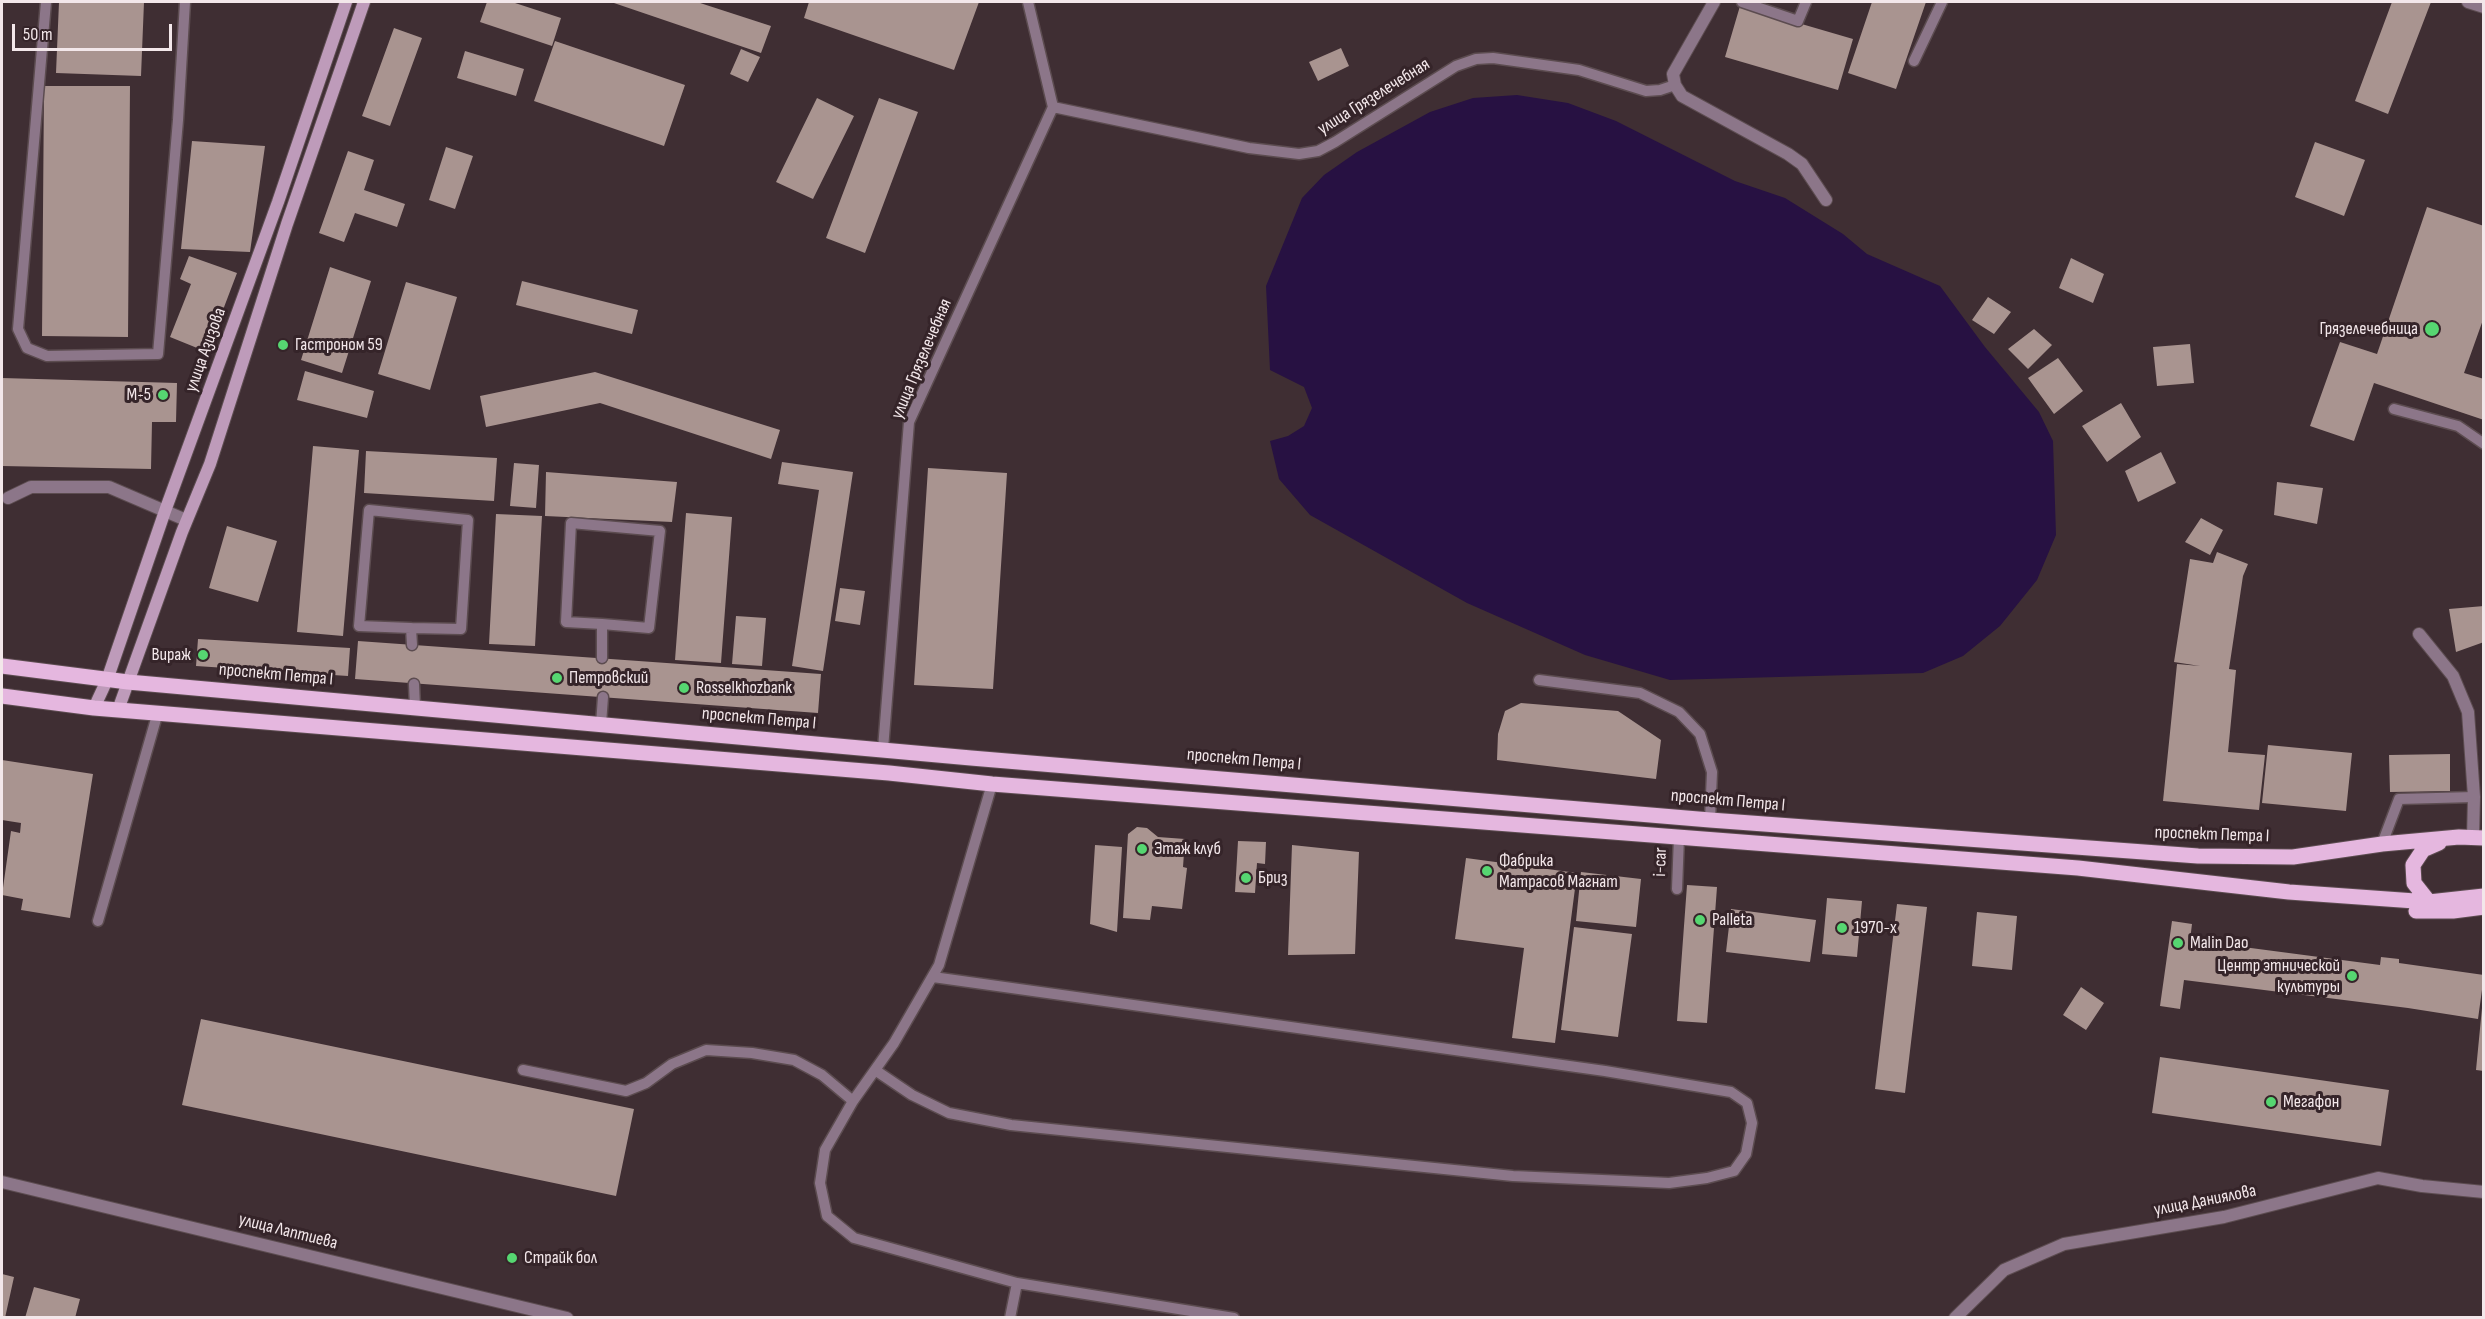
<!DOCTYPE html>
<meta charset="utf-8">
<style>
body{margin:0}
#map{position:relative;width:2485px;height:1319px;overflow:hidden;background:#3f2e33;font-family:"Sofia Sans Condensed",sans-serif}
canvas{display:block}
.frame{position:absolute;inset:0;border:3px solid #f3e7ea;pointer-events:none}
.scale{position:absolute;left:12px;top:24px;width:160px;height:27px;box-sizing:border-box;border:3px solid #f3e7ea;border-top:0;padding-left:8px;font-size:18px;line-height:21px;white-space:nowrap;color:#f3e7ea;-webkit-text-stroke:4px #352429;paint-order:stroke}
</style>
<div id="map">
<canvas width="2485" height="1319"></canvas>
<div class="frame"></div>
<div class="scale">50 m</div>
</div>
<script>
const ctx = document.querySelector('canvas').getContext('2d');
ctx.lineJoin = 'round';
function fill(path, color) {
  ctx.fillStyle = color;
  ctx.fill(path, 'evenodd');
}
function poly(rows) {
  const path = new Path2D();
  for (const r of rows) {
    path.moveTo(r[0], r[1]);
    for (let i = 2; i < r.length; i += 2) path.lineTo(r[i], r[i + 1]);
  }
  return path;
}
function strokePath(path, color, width, dash) {
  ctx.strokeStyle = color;
  ctx.lineWidth = width;
  ctx.lineCap = dash ? 'butt' : 'round';
  ctx.setLineDash(dash || []);
  ctx.stroke(path);
}
function label(font, color, halo, rows, align = 'center') {
  ctx.font = font + ' "Sofia Sans Condensed",sans-serif';
  ctx.lineWidth = 6;
  ctx.setLineDash([]);
  ctx.textBaseline = 'middle';
  ctx.strokeStyle = halo;
  ctx.fillStyle = color;
  for (const [text, x, y, turn = 0] of rows) {
    ctx.save();
    ctx.translate(x, y);
    ctx.rotate((+turn || 0) * Math.PI / 180);
    ctx.textAlign = isNaN(turn) ? turn : align;
    if (halo) ctx.strokeText(text, 0, 0);
    ctx.fillText(text, 0, 0);
    ctx.restore();
  }
}
const water = poly([
 [1517,95,1568,103,1616,121,1735,181,1785,198,1843,234,1867,254,1940,286,1985,347,2039,412,2053,441,2056,535,2037,580,2000,626,1963,656,1923,673,1670,680,1585,655,1467,603,1310,515,1279,479,1270,441,1288,436,1304,426,1312,408,1304,387,1270,370,1266,286,1302,198,1324,175,1357,152,1430,112,1473,98]
]);
const building = poly([
 [59,2,144,2,141,76,56,73],
 [487,2,512,2,561,18,552,46,480,22],
 [611,2,697,2,771,26,761,53],
 [809,2,979,2,954,70,804,18],
 [1872,2,1926,2,1896,89,1848,73],
 [2392,2,2431,2,2388,114,2355,101],
 [1740,6,1853,39,1838,90,1725,57],
 [394,28,422,38,390,126,362,116],
 [555,41,685,85,664,146,534,101],
 [1341,48,1349,66,1318,81,1309,62],
 [741,49,760,57,748,82,730,74],
 [465,51,524,69,516,96,457,78],
 [44,86,130,86,128,337,42,336],
 [817,98,854,116,813,199,776,182],
 [879,98,918,112,865,253,826,238],
 [192,141,265,146,250,252,181,249],
 [2315,142,2365,160,2344,216,2295,197],
 [446,147,473,156,455,209,429,200],
 [348,151,374,160,364,190,405,204,397,227,355,213,344,242,319,233],
 [2427,207,2484,226,2484,317,2464,373,2484,379,2484,420,2374,383,2354,441,2310,426,2340,342,2377,354],
 [189,256,237,273,207,352,170,337,191,284,180,279],
 [2071,258,2104,274,2093,303,2059,288],
 [330,267,371,281,342,373,301,360],
 [522,281,638,310,632,334,516,305],
 [406,282,457,297,430,390,378,374],
 [1988,297,2011,312,1994,334,1972,320],
 [2034,329,2052,345,2028,369,2008,349],
 [2190,344,2194,383,2157,386,2153,347],
 [2058,358,2083,391,2054,414,2028,378],
 [305,371,374,391,367,418,297,400],
 [595,372,780,430,771,459,600,403,486,427,480,396],
 [2,378,177,383,176,422,152,422,151,469,2,466],
 [2121,403,2141,437,2107,462,2082,426],
 [313,446,359,450,343,636,297,632],
 [366,451,497,458,494,501,364,493],
 [2161,452,2176,483,2138,502,2125,471],
 [782,462,853,472,823,671,792,666,819,490,778,484],
 [514,463,539,465,536,508,510,506],
 [928,468,1007,473,993,689,914,685],
 [546,472,677,482,672,522,545,516],
 [2277,482,2323,488,2317,524,2274,515],
 [686,513,732,517,721,663,675,660],
 [496,514,542,516,535,646,489,644],
 [2201,518,2223,530,2210,555,2185,542],
 [227,526,277,541,258,602,209,588],
 [2217,552,2248,564,2243,576,2229,669,2236,670,2228,752,2265,755,2259,810,2163,801,2177,664,2200,666,2174,662,2190,559,2213,563],
 [840,588,865,591,860,625,835,621],
 [2484,606,2484,642,2456,652,2449,609],
 [736,616,766,618,762,666,732,664],
 [198,639,350,648,348,676,196,666],
 [358,641,821,674,818,713,355,679],
 [1521,703,1618,711,1661,740,1656,779,1497,760,1498,734,1505,711],
 [2268,745,2352,753,2346,811,2262,803],
 [2450,754,2450,791,2390,792,2389,755],
 [2,760,93,774,70,918,21,910,23,899,2,895,11,831,20,833,21,823,2,820],
 [1137,827,1147,828,1158,837,1185,839,1183,867,1187,868,1182,909,1152,906,1150,920,1123,918,1128,834],
 [1238,841,1266,842,1265,864,1257,863,1255,893,1235,892],
 [1095,845,1122,847,1117,932,1090,924],
 [1292,845,1359,852,1355,954,1288,955],
 [1466,858,1577,873,1555,1043,1512,1038,1524,948,1455,939],
 [1581,872,1641,879,1636,927,1576,921],
 [1687,885,1717,887,1707,1023,1677,1021],
 [1827,898,1862,901,1857,957,1822,954],
 [1897,904,1927,907,1905,1093,1875,1089],
 [1731,909,1816,920,1810,962,1726,952],
 [1977,912,2017,916,2012,970,1972,966],
 [2172,921,2192,924,2190,940,2380,965,2381,957,2399,959,2399,963,2484,975,2478,1019,2408,1008,2184,980,2180,1009,2160,1006],
 [1574,927,1632,934,1618,1037,1561,1030],
 [2081,987,2104,1003,2086,1030,2063,1015],
 [2482,1008,2484,1008,2484,1071,2476,1070],
 [201,1019,634,1109,616,1196,182,1105],
 [2160,1057,2389,1090,2381,1146,2152,1113],
 [2,1274,14,1277,5,1318,2,1318],
 [34,1287,80,1299,75,1318,25,1318]
]);
const lane = poly([
 [46,2,18,329,27,348,47,356,158,354,178,120,185,2],
 [1742,2,1798,21,1806,2],
 [1914,61,1942,2],
 [1053,107,1249,148,1299,154,1318,151,1335,142,1456,66,1476,59,1493,58,1579,70,1646,91,1660,90,1675,85],
 [2394,409,2458,426,2484,444],
 [602,624,649,628,660,531,571,523,566,622,602,624,602,658],
 [411,628,461,629,468,520,369,510,359,626,411,628,412,645],
 [1539,680,1640,693,1679,712,1700,734,1712,772,1710,820],
 [414,684,415,707],
 [601,724,603,697],
 [883,749,909,422,1053,107,1028,2],
 [992,784,939,965,894,1043,853,1101,825,1150,820,1183,827,1216,854,1238,1017,1283,1010,1318],
 [2382,844,2399,799,2474,797],
 [1677,889,1679,837],
 [98,921,158,712],
 [523,1070,626,1091,646,1083,672,1064,706,1050,752,1053,794,1060,822,1075,853,1101],
 [875,1070,912,1095,949,1113,1011,1125,1513,1176,1669,1183,1707,1178,1734,1171,1746,1154,1752,1123,1747,1103,1731,1092,1605,1071,933,977],
 [1017,1283,1234,1318]
]);
const street = poly([
 [1714,2,1673,74,1675,85,1682,96,1788,154,1802,164,1826,200],
 [2468,2,2484,7],
 [8,498,31,487,109,487,186,520],
 [2419,634,2453,676,2468,712,2474,797,2473,837],
 [2,1182,567,1318],
 [1955,1318,2004,1270,2064,1244,2224,1217,2378,1178,2422,1186,2484,1192]
]);
const secondary = poly([
 [94,708,107,680,165,511,278,202,346,2],
 [118,710,182,532,210,464,287,224,364,2]
]);
const primary = poly([
 [2,666,128,682,971,758,1710,820,2198,856,2293,857,2382,844,2459,837,2484,838],
 [2,696,94,708,889,773,992,784,2078,868,2289,892,2429,902,2484,896],
 [2433,904,2429,902,2414,883,2413,865,2423,850,2439,843],
 [2416,911,2453,911,2484,907]
]);
const markers = [
 [2432,329,8,"#56d671"],
 [283,345,6,"#56d671"],
 [163,395,6,"#56d671"],
 [203,655,6,"#56d671"],
 [557,678,6,"#56d671"],
 [684,688,6,"#56d671"],
 [1142,849,6,"#56d671"],
 [1487,871,6,"#56d671"],
 [1246,878,6,"#56d671"],
 [1700,920,6,"#56d671"],
 [1842,928,6,"#56d671"],
 [2178,943,6,"#56d671"],
 [2352,976,6,"#56d671"],
 [2271,1102,6,"#56d671"],
 [512,1258,6,"#56d671"]
];
const streetNames = [
 ["улица Грязелечебная",1374,97,-32],
 ["улица Азизова",206,350,-70],
 ["улица Грязелечебная",922,359,-67],
 ["проспект Петра I",276,675,5],
 ["проспект Петра I",759,719,5],
 ["проспект Петра I",1244,760,5],
 ["проспект Петра I",1728,801,5],
 ["проспект Петра I",2212,835,2],
 ["i-car",1661,862,-88],
 ["улица Даниялова",2205,1201,-11],
 ["улица Лаптиева",288,1232,14]
];
const poiNames = [
 ["Грязелечебница",2418,329,"right"],
 ["Гастроном 59",295,345],
 ["М-5",151,395,"right"],
 ["Вираж",191,655,"right"],
 ["Петровский",569,678],
 ["Rosselkhozbank",696,688],
 ["Этаж клуб",1154,849],
 ["Фабрика",1499,861],
 ["Матрасов Магнат",1499,882],
 ["Бриз",1258,878],
 ["Palleta",1712,920],
 ["1970-х",1854,928],
 ["Malin Dao",2190,943],
 ["Центр этнической",2340,966,"right"],
 ["культуры",2340,987,"right"],
 ["Мегафон",2283,1102],
 ["Страйк бол",524,1258]
];
fill(water, '#271142');
fill(building, '#a99490');
strokePath(lane, '#5c4c50', 13);
strokePath(street, '#5c4c50', 14);
strokePath(secondary, '#5c4c50', 14);
strokePath(primary, '#5c4c50', 17);
strokePath(lane, '#8c7689', 10);
strokePath(street, '#8c7689', 12);
strokePath(secondary, '#be9bba', 12);
strokePath(primary, '#e5b7df', 15);
for (const [x, y, r, color] of markers) {
  const dot = new Path2D();
  dot.arc(x, y, r, 0, 2 * Math.PI);
  ctx.fillStyle = color;
  ctx.fill(dot);
  strokePath(dot, '#352429', 2);
}
label('18px', '#f3e7ea', '#352429', streetNames);
label('18px', '#f3e7ea', '#352429', poiNames, 'left');
</script>
